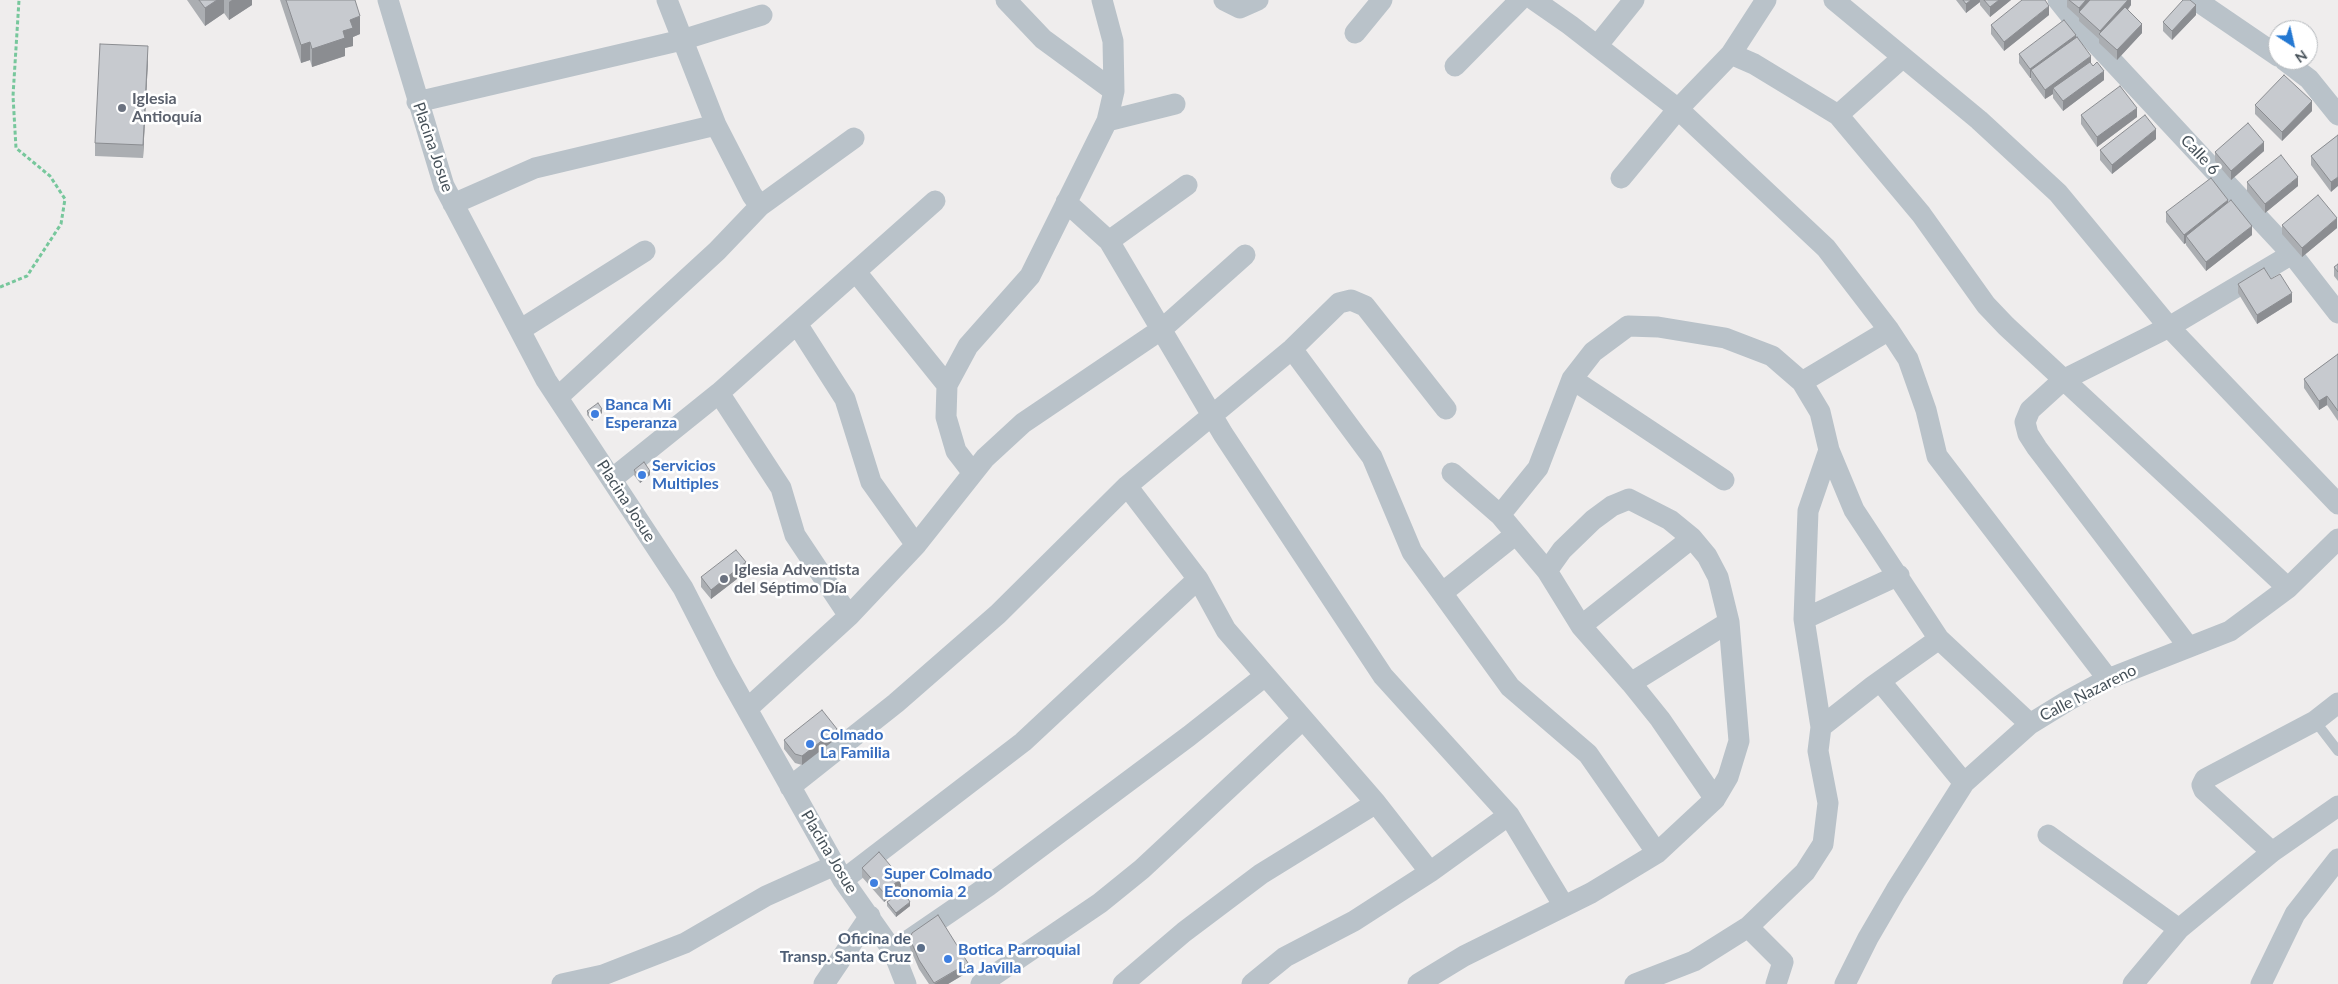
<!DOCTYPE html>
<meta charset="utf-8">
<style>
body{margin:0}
#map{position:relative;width:2338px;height:984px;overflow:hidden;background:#efeded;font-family:Lato,sans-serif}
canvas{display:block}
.north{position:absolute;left:2268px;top:20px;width:50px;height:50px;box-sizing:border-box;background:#fff;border:1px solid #b5b9bd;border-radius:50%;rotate:145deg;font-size:14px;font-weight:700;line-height:20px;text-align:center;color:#465159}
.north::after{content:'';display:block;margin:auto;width:18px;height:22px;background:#2478d2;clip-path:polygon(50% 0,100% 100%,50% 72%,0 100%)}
</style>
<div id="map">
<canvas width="2338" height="984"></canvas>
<div class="north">N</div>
</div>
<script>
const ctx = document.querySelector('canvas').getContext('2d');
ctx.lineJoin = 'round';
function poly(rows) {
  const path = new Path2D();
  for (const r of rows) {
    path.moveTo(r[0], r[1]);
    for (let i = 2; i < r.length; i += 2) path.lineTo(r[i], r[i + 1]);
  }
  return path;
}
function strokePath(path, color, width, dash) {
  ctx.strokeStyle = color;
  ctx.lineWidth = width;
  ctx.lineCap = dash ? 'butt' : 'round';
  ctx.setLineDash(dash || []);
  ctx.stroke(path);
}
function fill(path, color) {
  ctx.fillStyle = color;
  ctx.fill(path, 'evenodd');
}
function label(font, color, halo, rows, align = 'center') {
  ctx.font = font + ' Lato,sans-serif';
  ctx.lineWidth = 5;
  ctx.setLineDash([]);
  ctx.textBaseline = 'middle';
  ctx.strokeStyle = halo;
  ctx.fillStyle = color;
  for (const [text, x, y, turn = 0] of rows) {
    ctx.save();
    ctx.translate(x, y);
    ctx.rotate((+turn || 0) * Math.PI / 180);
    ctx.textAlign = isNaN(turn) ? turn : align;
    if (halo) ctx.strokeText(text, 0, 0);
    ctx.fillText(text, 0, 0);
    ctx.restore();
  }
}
const path = poly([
 [0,287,27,276,61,224,65,199,50,176,16,148,13,96,19,0]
]);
const lane = poly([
 [2315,721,2338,751]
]);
const street = poly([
 [388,0,444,186,546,380,683,588,725,670,843,880,893,951,906,984],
 [1006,0,1043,39,1114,91],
 [1224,0,1240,8,1258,0],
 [1534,0,1570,25,1678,109,1826,248,1889,330,1908,359,1926,410,1937,456,2108,679],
 [1834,0,1979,120,2058,193,2169,327,2338,504],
 [2058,0,2074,20,2292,254,2338,313],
 [2196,0,2278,56],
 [1355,33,1382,0],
 [1597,46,1634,0],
 [1731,54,1766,0],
 [2284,60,2309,79,2338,115],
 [1455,66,1520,0],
 [417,102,682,40,762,15],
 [1838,115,1921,214,1986,305,2006,326,2288,588],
 [1107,121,1175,104],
 [1621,178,1678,109,1731,54,1754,64,1838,115,1902,58],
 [1066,202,1109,241,1223,434,1383,676,1509,815,1564,906],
 [453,204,535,168,716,125],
 [760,206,854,138],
 [1109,241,1187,185],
 [856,272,947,385],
 [797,324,845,399,871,482,916,545],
 [520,330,645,251],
 [1292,349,1372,457,1412,552,1442,593,1510,687,1588,754,1657,853],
 [1572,379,1724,480],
 [1802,382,1889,330],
 [719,393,781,488,795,535,849,616],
 [558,397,717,251,760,206,752,195,716,125,667,0],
 [973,473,956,451,946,417,947,385,968,346,1030,276,1107,121,1114,91,1113,41,1102,0],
 [1452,473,1500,515,1547,571,1581,626,1631,683,1660,719,1715,799],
 [612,479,719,393,935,201],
 [1127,486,1198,579,1226,630,1376,803,1430,872],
 [1500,515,1538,468,1572,379,1593,352,1628,326,1658,327,1725,338,1772,356,1802,382,1820,412,1829,450,1854,510,1939,639,2030,724],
 [1442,593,1516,534],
 [1804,619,1899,575],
 [1581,626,1692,538],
 [2188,646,2037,448,2028,434,2025,422,2030,410,2063,380,2169,327,2292,254],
 [1880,681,1964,783],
 [1631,683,1729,622],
 [747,709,849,616,916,545,985,458,1023,423,1162,329,1245,255],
 [1821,727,1804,619,1808,511,1829,450],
 [790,787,896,703,998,614,1127,486,1292,349,1339,303,1351,300,1365,306,1446,409],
 [2048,835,2179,929],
 [2272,852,2204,790,2202,785,2205,779,2315,721,2338,703],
 [843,880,1023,742,1198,579],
 [1748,927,1783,962,1776,984],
 [893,951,988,886,1189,736,1265,676],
 [562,984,603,975,685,943,766,896,835,865],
 [824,984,870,916],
 [981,984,1100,903,1142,869,1303,719],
 [1123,984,1184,932,1261,874,1376,803],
 [1252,984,1285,957,1354,921,1430,872,1509,815],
 [1418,984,1464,956,1591,893,1657,853,1715,799,1728,777,1739,741,1729,622,1718,577,1707,556,1692,538,1670,520,1629,499,1612,506,1593,520,1562,550,1547,571],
 [1635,984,1694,961,1748,927,1805,872,1823,844,1828,803,1818,751,1821,727,1873,686,1939,639],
 [1845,984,1868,938,1896,890,1964,783,2030,724,2069,700,2108,679,2230,631,2288,588,2338,539],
 [2133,984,2179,929,2272,852,2338,806],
 [2261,984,2295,914,2338,859]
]);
const wall = poly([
 [187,0,252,0,252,5,229,20,224,13,205,26],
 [280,0,355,0,360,34,353,37,353,46,345,48,345,56,312,67,310,60,301,63],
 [1956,0,2011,0,1990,17,1980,5,1980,2,1966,13],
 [2067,0,2131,0,2131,5,2128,10,2142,33,2117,60,2099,43,2099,39,2079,21,2079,18,2067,7],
 [2049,15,2004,51,1991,34,1991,25],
 [2196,15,2172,40,2163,31,2163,22],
 [2076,37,2091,64,2104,80,2063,111,2053,98,2053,94,2045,99,2031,80,2031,78,2030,78,2019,63,2019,54],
 [148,60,143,158,95,156,95,143],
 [2255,105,2312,111,2282,141,2255,114],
 [2081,115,2137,117,2097,147,2081,124],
 [2338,135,2331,192,2311,165,2311,156],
 [2156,139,2112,174,2100,160,2100,150],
 [2264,151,2231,180,2215,161,2215,152],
 [2247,182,2298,186,2265,213,2247,191],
 [2228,202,2252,235,2206,271,2186,245,2186,243,2184,244,2166,222,2166,212],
 [2282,225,2337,228,2302,257,2282,234],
 [2338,264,2338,281,2334,276,2334,267],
 [2271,279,2292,302,2257,324,2238,293,2238,284],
 [2338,354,2338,421,2327,405,2319,410,2304,388,2304,379],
 [587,411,602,413,592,421,587,415],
 [634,470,650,475,640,483,634,475],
 [746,572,711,599,701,587,701,577],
 [837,738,802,765,795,763,784,749,784,740],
 [862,868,901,888,884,902,862,877],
 [887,902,910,906,896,917,887,906],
 [910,939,968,972,948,984,929,984,919,969,910,948]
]);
const shadedWall = poly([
 [217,0,224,0,224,13,205,26,205,8],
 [232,0,252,0,252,5,229,20,229,2],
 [1971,0,1980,0,1980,2,1966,13,1966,4],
 [1999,0,2011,0,1990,17,1990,7],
 [2086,0,2094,0,2079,12,2079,8],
 [2128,0,2131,0,2131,5,2103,37,2100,35,2100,31],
 [2196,5,2196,15,2172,40,2172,31],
 [2049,6,2049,15,2004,51,2004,42],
 [360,16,360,34,353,37,353,46,345,48,345,56,312,67,312,49,343,31,350,20],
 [2142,24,2142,33,2117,60,2117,50],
 [2076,35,2076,44,2031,70,2031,78,2030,78,2030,69],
 [310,42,310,60,301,63,301,45],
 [148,46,148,60,143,158,143,145],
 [2091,56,2091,65,2053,88,2053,94,2045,99,2045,90],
 [2104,71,2104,80,2063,111,2063,101],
 [2312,101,2312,111,2282,141,2282,132],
 [2137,108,2137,117,2097,147,2097,137],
 [2156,129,2156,139,2112,174,2112,165],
 [2264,142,2264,151,2231,180,2231,171],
 [2298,177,2298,186,2265,213,2265,204],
 [2338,177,2338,186,2331,192,2331,182],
 [2228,200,2228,209,2186,236,2186,243,2184,244,2184,235],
 [2337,218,2337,228,2302,257,2302,248],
 [2252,226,2252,235,2206,271,2206,262],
 [2292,293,2292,302,2257,324,2257,315],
 [2327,396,2327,405,2319,410,2319,401],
 [602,409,602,413,592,421,592,417],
 [650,471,650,475,640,483,640,478],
 [746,562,746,572,711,599,711,590],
 [837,729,837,738,802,765,802,756],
 [901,878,901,888,884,902,884,893],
 [910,902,910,906,896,917,896,913],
 [968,963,968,972,948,984,934,984]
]);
const building = poly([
 [199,0,217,0,205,8,199,0],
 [286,0,355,0,360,16,350,20,353,28,343,31,345,38,312,49,310,42,301,45,286,0],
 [1963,0,1971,0,1966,4,1963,0],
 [1984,0,1999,0,1990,7,1984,0],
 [2022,0,2045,0,2049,6,2004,42,1991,25,2022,0],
 [2069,0,2086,0,2079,8,2069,0],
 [2090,0,2128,0,2100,31,2079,12,2090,0],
 [2183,0,2190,0,2196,5,2172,31,2163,22,2183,0],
 [2125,7,2142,24,2117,50,2099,34,2125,7],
 [2064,20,2076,35,2030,69,2019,54,2064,20],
 [2077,37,2091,56,2045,90,2031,70,2077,37],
 [100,44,148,46,143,145,95,143,100,44],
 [2090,62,2093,66,2097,62,2104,71,2063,101,2053,88,2090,62],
 [2284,75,2312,101,2282,132,2255,105,2284,75],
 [2120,86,2137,108,2097,137,2081,115,2120,86],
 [2145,115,2156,129,2112,165,2100,150,2145,115],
 [2248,123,2264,142,2231,171,2215,152,2248,123],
 [2338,135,2338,177,2331,182,2311,156,2338,135],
 [2281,155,2298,177,2265,204,2247,182,2281,155],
 [2211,178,2228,200,2184,235,2166,212,2211,178],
 [2318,195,2337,218,2302,248,2282,225,2318,195],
 [2231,200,2252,226,2206,262,2186,236,2231,200],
 [2338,264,2338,272,2334,267,2338,264],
 [2264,268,2271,279,2280,274,2292,293,2257,315,2238,284,2264,268],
 [2338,354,2338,411,2327,396,2319,401,2304,379,2338,354],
 [598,403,602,409,592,417,587,411,598,403],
 [644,462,650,471,640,478,634,470,644,462],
 [736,550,746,562,711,590,701,577,736,550],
 [822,710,837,729,802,756,795,754,784,740,822,710],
 [879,852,901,878,884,893,862,868,879,852],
 [903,891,910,902,896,913,887,902,903,891],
 [938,915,968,963,934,983,919,960,910,939,912,933,938,915]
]);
const markers = [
 [122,108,5,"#6b7280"],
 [595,414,5,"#3f7fe0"],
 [642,475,5,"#3f7fe0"],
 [724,579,5,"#6b7280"],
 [810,744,5,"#3f7fe0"],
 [874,883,5,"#3f7fe0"],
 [921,948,5,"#5c6f8a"],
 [948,959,5,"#3f7fe0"]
];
const worshipNames = [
 ["Iglesia",132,99],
 ["Antioquía",132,117],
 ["Iglesia Adventista",734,570],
 ["del Séptimo Día",734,588]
];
const streetNames = [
 ["Placina Josue",433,147,71],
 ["Calle 6",2200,155,47],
 ["Placina Josue",626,501,57],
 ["Calle Nazareno",2088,693,-27],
 ["Placina Josue",829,852,59]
];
const shopNames = [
 ["Banca Mi",605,405],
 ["Esperanza",605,423],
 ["Servicios",652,466],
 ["Multiples",652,484],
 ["Colmado",820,735],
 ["La Familia",820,753],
 ["Super Colmado",884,874],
 ["Economia 2",884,892],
 ["Botica Parroquial",958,950],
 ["La Javilla",958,968]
];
const serviceNames = [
 ["Oficina de",911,939],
 ["Transp. Santa Cruz",911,957]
];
strokePath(path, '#77c79c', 3, [4, 2.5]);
strokePath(lane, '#b9c2c9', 10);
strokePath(street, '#b9c2c9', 21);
fill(wall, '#abaeb2');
fill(shadedWall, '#8b8d91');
fill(building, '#c7cacf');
strokePath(building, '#8b8d91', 1);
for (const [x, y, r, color] of markers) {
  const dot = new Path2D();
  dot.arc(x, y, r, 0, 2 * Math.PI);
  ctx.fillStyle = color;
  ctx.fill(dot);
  strokePath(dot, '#fff', 2);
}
label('bold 16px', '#5b616d', '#fff', worshipNames, 'left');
label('16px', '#465159', '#fff', streetNames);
label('bold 16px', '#366cbe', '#fff', shopNames, 'left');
label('bold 16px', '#4e5e75', '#fff', serviceNames, 'right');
</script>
